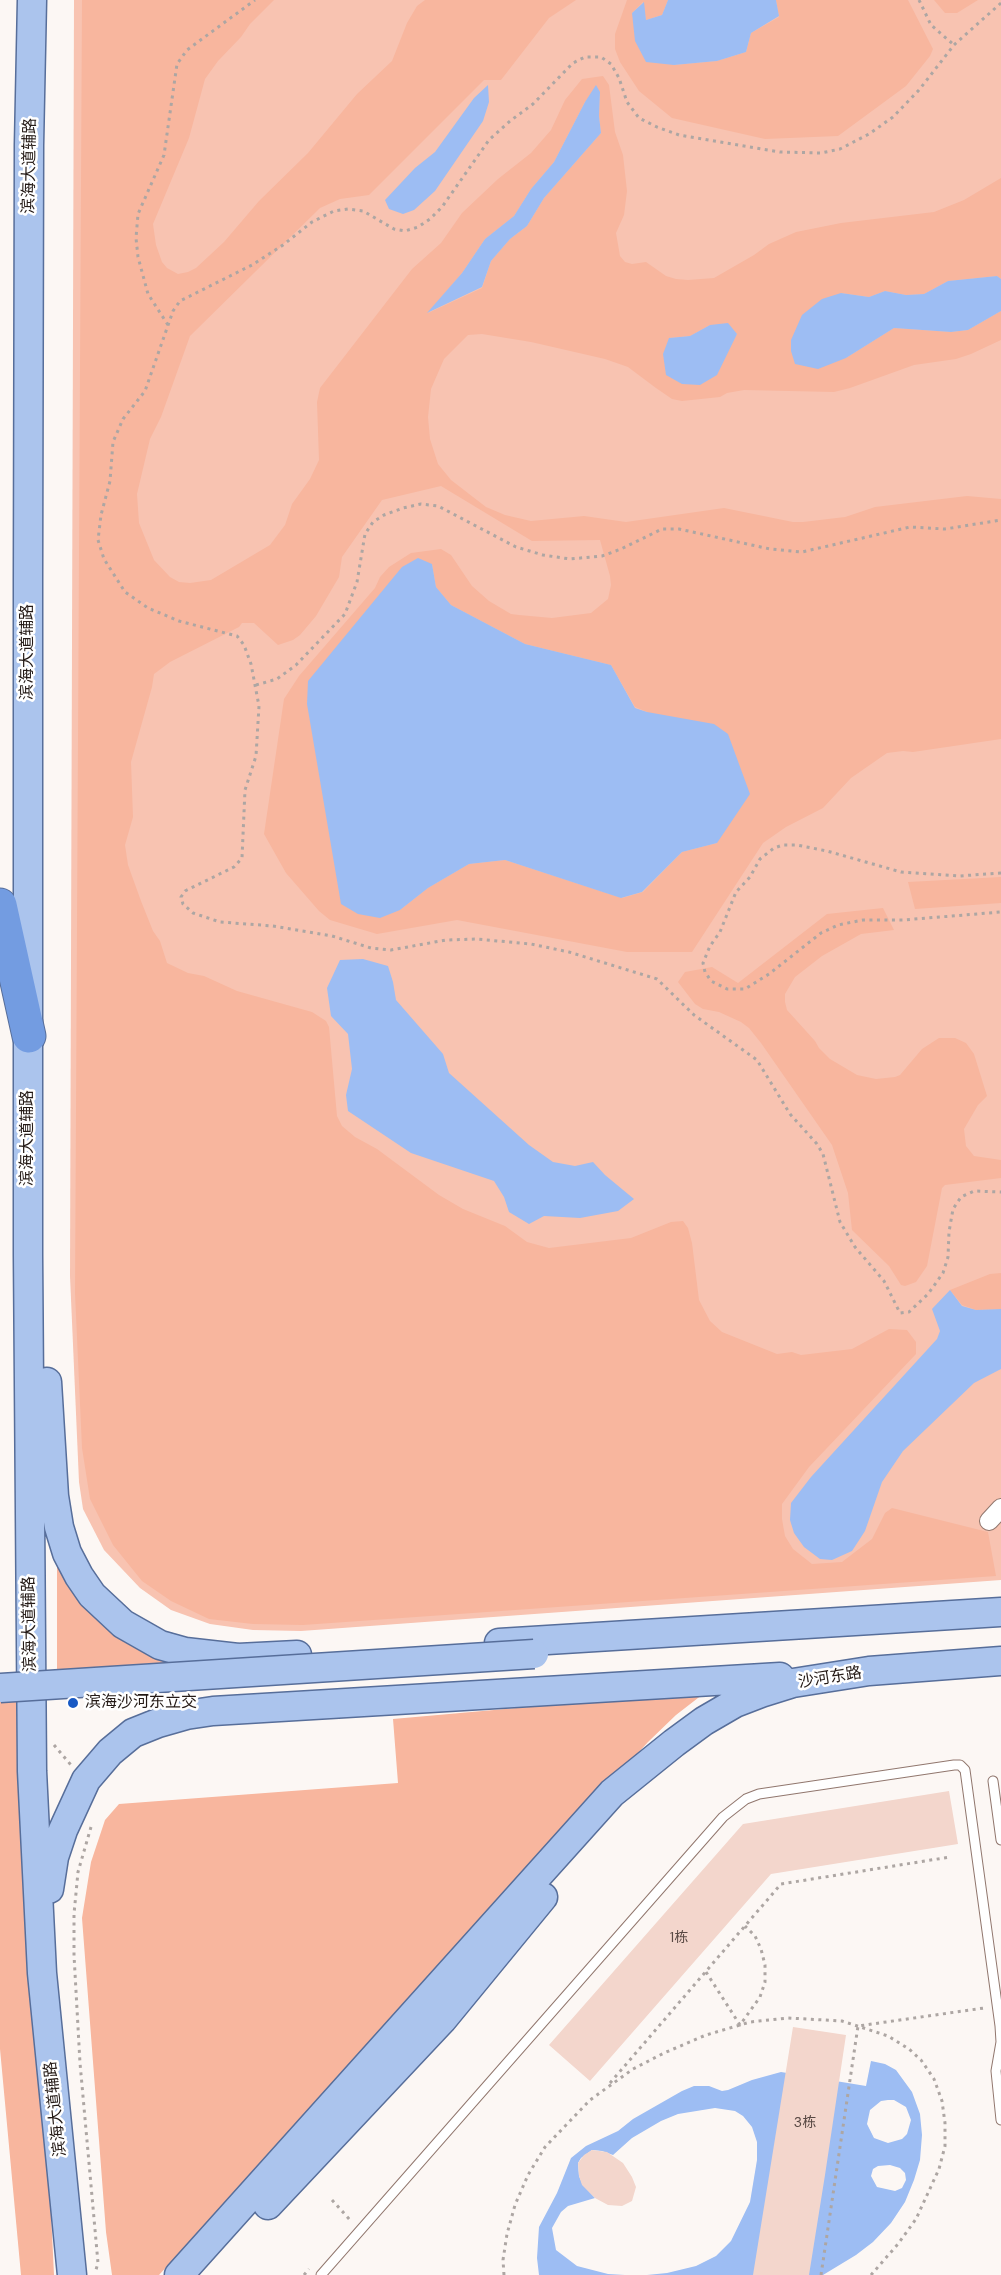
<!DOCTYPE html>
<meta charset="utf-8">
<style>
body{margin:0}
canvas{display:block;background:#fcf7f4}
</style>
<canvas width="1001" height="2275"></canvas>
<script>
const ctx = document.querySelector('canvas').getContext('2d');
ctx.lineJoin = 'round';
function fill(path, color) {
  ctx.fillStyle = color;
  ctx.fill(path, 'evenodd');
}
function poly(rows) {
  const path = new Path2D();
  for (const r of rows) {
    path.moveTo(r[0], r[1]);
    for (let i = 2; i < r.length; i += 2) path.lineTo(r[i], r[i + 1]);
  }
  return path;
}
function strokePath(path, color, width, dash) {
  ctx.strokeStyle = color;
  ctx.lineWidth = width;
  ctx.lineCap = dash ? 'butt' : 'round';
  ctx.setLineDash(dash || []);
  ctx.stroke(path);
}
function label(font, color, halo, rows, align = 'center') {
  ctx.font = font + ' "DM Sans","Noto Sans SC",sans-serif';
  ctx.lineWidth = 5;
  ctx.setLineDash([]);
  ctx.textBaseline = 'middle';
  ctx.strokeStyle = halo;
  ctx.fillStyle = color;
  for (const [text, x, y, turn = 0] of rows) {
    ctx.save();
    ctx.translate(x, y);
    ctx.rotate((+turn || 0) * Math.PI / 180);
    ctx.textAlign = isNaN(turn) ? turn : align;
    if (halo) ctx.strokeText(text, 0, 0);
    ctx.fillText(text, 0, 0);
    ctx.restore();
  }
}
const green = poly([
 [74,0,1001,0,1001,1580,301,1631,253,1630,210,1624,171,1610,140,1588,104,1550,83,1509,79,1482,70,1276]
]);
const forest = poly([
 [82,0,274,0,250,24,241,37,218,61,205,79,189,138,153,224,156,245,162,262,167,268,178,274,188,272,196,268,224,242,259,201,308,153,357,94,392,61,407,23,417,6,425,0,576,0,549,18,501,80,484,80,369,195,340,199,320,208,190,336,161,417,150,439,137,494,139,523,154,560,170,577,179,582,190,583,211,580,270,545,285,525,292,504,310,479,319,460,317,402,320,388,412,269,441,243,462,213,498,179,531,153,551,130,565,100,582,79,603,76,609,85,615,132,623,155,627,191,624,215,616,233,620,256,625,262,632,264,646,262,666,276,676,279,688,280,714,278,754,255,769,244,796,232,841,223,934,212,964,200,1001,178,1001,279,997,276,948,281,924,294,906,295,885,291,869,297,841,293,846,358,894,328,951,332,968,330,1001,311,1001,340,971,354,956,359,914,365,850,388,834,392,744,390,727,393,720,397,682,401,672,399,656,388,628,367,605,359,531,342,482,334,468,335,444,359,431,389,428,417,430,439,438,464,451,480,486,507,505,515,531,521,584,516,626,522,724,508,793,522,803,522,845,517,875,507,967,496,1001,499,1001,739,913,752,903,751,887,753,851,778,823,808,786,827,763,843,692,952,627,952,457,920,377,934,330,920,319,911,286,873,264,834,284,699,299,676,375,588,380,577,389,567,411,553,441,549,451,555,472,586,489,601,511,614,519,615,552,618,591,613,608,599,611,585,610,576,600,540,532,541,441,486,382,500,342,557,339,577,316,616,300,635,293,640,278,645,254,623,242,623,239,627,170,662,154,674,152,687,131,762,133,817,125,845,128,865,141,901,153,931,160,941,167,963,188,973,204,976,237,991,312,1012,326,1021,329,1027,337,1116,342,1126,355,1137,377,1149,439,1195,463,1209,505,1226,527,1242,549,1248,631,1238,671,1222,683,1221,688,1228,692,1243,699,1300,710,1321,722,1332,777,1354,792,1352,801,1355,852,1349,889,1329,907,1330,916,1342,916,1354,809,1467,782,1504,782,1519,785,1536,793,1549,812,1564,842,1562,872,1539,885,1513,892,1508,988,1532,996,1576,303,1625,253,1624,209,1619,171,1601,142,1581,113,1545,90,1499,82,1448,75,1293],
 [600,92,599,116,601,133,544,198,527,226,510,239,491,261,482,288,428,313,462,273,485,239,514,216,531,189,554,162,585,102],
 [710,325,737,334,726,352,669,338,690,336],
 [432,564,436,587,451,605,525,644,611,665,635,707,647,712,717,843,682,852,643,892,622,898,505,860,469,864,428,888,400,910],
 [627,0,668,0,662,15,646,20,643,2,632,13,674,65,717,61,746,52,751,33,779,17,776,0,908,0,933,49,930,56,906,86,838,136,765,139,672,118,639,91,620,62,615,49,615,34],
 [934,0,978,0,957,13,945,13],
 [1001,877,1001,903,915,909,908,882],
 [883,908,894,930,861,934,822,956,795,977,785,994,785,1002,787,1010,815,1041,819,1048,830,1059,857,1075,876,1079,895,1077,900,1075,922,1049,939,1038,955,1038,966,1043,974,1054,987,1096,978,1105,964,1129,966,1146,974,1156,1001,1160,1001,1178,945,1185,942,1188,927,1266,916,1282,905,1286,901,1285,889,1266,852,1230,848,1193,832,1145,761,1043,749,1028,741,1022,719,1012,703,1009,695,1004,678,982,685,972,712,967,738,983,827,914],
 [1001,1273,1001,1309,976,1310,962,1305,950,1290,990,1274],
 [57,1560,79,1598,103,1626,130,1645,162,1659,194,1666,57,1678],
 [707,1691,676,1715,648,1742,159,2275,112,2275,106,2232,82,1918,91,1862,105,1820,119,1804,398,1783,393,1719],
 [24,1699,48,2152,54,2275,21,2275,0,2049,0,1701]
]);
const water = poly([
 [668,0,776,0,779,16,751,33,746,52,717,61,674,65,646,62,635,41,632,13,644,2,646,20,662,15],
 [488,85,489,102,483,121,435,191,414,210,403,214,389,209,385,200,415,168,435,152,474,98],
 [596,85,600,92,599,116,601,133,544,198,527,226,510,239,491,261,482,287,427,313,462,273,485,239,514,216,531,189,554,162,585,102],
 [997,276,1001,279,1001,311,968,330,951,332,894,328,846,358,818,369,795,364,791,351,791,340,802,315,822,299,841,293,869,297,885,291,906,295,924,294,948,281],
 [728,323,737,334,717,375,700,385,682,384,666,375,663,354,669,338,690,336,710,325],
 [418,558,432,564,436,587,451,605,525,644,611,665,635,708,647,712,714,724,728,734,750,794,717,843,682,852,642,892,621,898,505,860,469,864,428,888,400,910,380,918,358,914,341,904,307,704,308,681,402,567],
 [363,959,388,966,393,982,396,1000,443,1054,449,1073,529,1145,553,1162,575,1166,593,1162,605,1175,634,1199,618,1211,580,1218,544,1216,529,1224,509,1212,504,1197,494,1181,411,1153,348,1111,346,1095,352,1069,348,1034,331,1016,327,988,340,960],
 [950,1290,962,1306,976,1310,1001,1309,1001,1369,974,1383,903,1451,882,1482,865,1531,852,1551,832,1560,820,1559,804,1547,794,1533,790,1520,791,1503,811,1477,937,1339,940,1331,932,1309],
 [871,2061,885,2064,896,2070,912,2092,920,2114,922,2135,920,2160,914,2180,905,2202,891,2223,873,2242,856,2255,823,2275,647,2275,667,2273,696,2266,716,2256,731,2241,750,2202,757,2160,757,2142,752,2127,743,2116,735,2111,715,2108,678,2114,661,2121,632,2138,613,2155,602,2151,592,2150,581,2158,578,2163,579,2176,583,2185,595,2198,568,2206,561,2212,552,2228,556,2250,577,2266,608,2274,625,2275,539,2275,537,2258,539,2227,557,2193,571,2158,586,2146,618,2131,633,2119,682,2091,694,2086,709,2086,722,2091,728,2090,752,2080,781,2072,866,2086],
 [888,2100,894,2100,906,2107,911,2120,907,2134,902,2139,888,2143,874,2138,867,2124,870,2110,881,2101],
 [890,2165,900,2168,905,2173,906,2180,902,2188,895,2191,877,2187,871,2176,873,2169,878,2166]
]);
const building = poly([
 [949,1791,958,1844,771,1874,590,2081,549,2045,743,1824],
 [793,2027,846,2035,825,2175,809,2275,753,2275],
 [592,2150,607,2152,623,2163,632,2177,636,2187,632,2201,622,2206,608,2205,595,2198,582,2185,579,2176,578,2163,584,2155]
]);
const path = poly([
 [919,0,931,25,954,45],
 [1001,3,954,45,919,90,893,117,869,134,840,149,821,153,780,152,679,135,657,127,639,118,627,102,619,78,611,64,601,57,585,57,573,63,533,104,510,121,489,140,442,207,430,219,418,227,405,231,394,229,363,211,348,209,334,211,312,222,283,245,252,265,180,301,173,311,145,391,123,419,113,442,110,481,101,515,98,540,104,559,125,592,148,608,179,621,237,636,244,645,251,664,259,706,256,756,245,790,242,858,234,867,185,891,181,897,183,904,193,913,220,922,273,926,332,936,371,948,391,950,446,940,476,939,531,944,569,952,657,979,694,1015,757,1060,790,1114,817,1144,823,1154,840,1222,855,1247,884,1281,900,1313,909,1312,928,1294,943,1273,948,1257,949,1232,953,1209,961,1197,974,1191,1001,1192],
 [168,325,148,294,138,257,136,238,138,214,164,155,177,64,187,50,255,0],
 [256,685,277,679,296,665,345,614,357,582,365,534,373,522,384,515,403,508,421,504,438,506,516,547,543,555,570,559,602,556,621,549,662,529,679,529,770,549,802,552,910,527,945,529,1001,520],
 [1001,873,959,876,901,872,827,851,797,845,783,845,774,848,760,859,750,877,736,892,720,932,710,946,703,963,705,972,711,981,727,989,745,989,769,974,821,933,838,925,863,920,903,920,1001,912],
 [54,1745,71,1765],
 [91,1827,78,1872,74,1914,74,1955,80,2063,98,2263,95,2273],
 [706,1972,740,2025,760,1997,765,1982,765,1965,761,1949,755,1936,745,1926],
 [610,2083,781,1884,950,1857],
 [332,2200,351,2221],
 [304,2275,309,2269],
 [504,2275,503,2260,507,2234,515,2205,528,2175,545,2147,590,2100,633,2069,664,2053,706,2035,750,2022,788,2018,842,2021,888,2036,909,2049,921,2060,934,2079,942,2101,945,2123,945,2146,939,2169,916,2219,898,2244,871,2275],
 [821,2275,858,2026,984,2008]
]);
const lane = poly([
 [993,1781,1001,1840],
 [321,2275,723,1817,746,1799,759,1794,954,1765,960,1765,965,1770,1000,2026,1001,2042,996,2071,1001,2120]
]);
const street = poly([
 [989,1521,1001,1508]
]);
const primary = poly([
 [32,0,29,145,28,578,28,1255,32,1771,42,1973,72,2275],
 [47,1382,54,1496,59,1527,67,1553,79,1576,92,1595,123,1624,160,1645,185,1652,238,1658,297,1655],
 [499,1643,1001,1612],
 [49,1889,54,1857,63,1830,86,1780,110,1752,133,1733,158,1723,186,1715,213,1711,780,1677],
 [268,2205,442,2020,543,1897],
 [179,2275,612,1793,674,1743,704,1721,735,1703,761,1693,793,1683,869,1671,1001,1661]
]);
const highway = poly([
 [0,905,29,1036]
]);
const primaryBridge = poly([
 [0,1688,534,1654]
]);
const markers = [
 [73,1703,6,"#1859c4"]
];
const numberNames = [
 ["1栋",679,1938],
 ["3栋",805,2123]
];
const streetNames = [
 ["滨海大道辅路",30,166,-89],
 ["滨海大道辅路",28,652,-90],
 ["滨海大道辅路",28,1138,-90],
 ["滨海大道辅路",30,1624,-91],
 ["沙河东路",830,1678,-9],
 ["滨海大道辅路",56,2109,-96]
];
const poiNames = [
 ["滨海沙河东立交",85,1703]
];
fill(green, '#f8c3b1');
fill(forest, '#f8b69e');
fill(water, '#9dbdf3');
fill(building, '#f3d6cc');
strokePath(lane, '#91776e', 11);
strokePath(street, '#91776e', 20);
strokePath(primary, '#576e9a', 31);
strokePath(highway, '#576e9a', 35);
strokePath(path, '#ada6a3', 3, [3, 4.5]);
strokePath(lane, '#fff', 9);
strokePath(street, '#fff', 18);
strokePath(primary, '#abc4ed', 28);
strokePath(highway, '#739ce1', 33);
strokePath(primaryBridge, '#576e9a', 31, []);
strokePath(primaryBridge, '#abc4ed', 28);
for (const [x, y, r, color] of markers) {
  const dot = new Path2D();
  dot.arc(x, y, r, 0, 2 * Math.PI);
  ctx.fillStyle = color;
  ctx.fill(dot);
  strokePath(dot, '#fff', 2);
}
label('14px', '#584944', null, numberNames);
label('16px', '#241a16', '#fff', streetNames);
label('16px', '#241a16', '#fff', poiNames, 'left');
</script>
